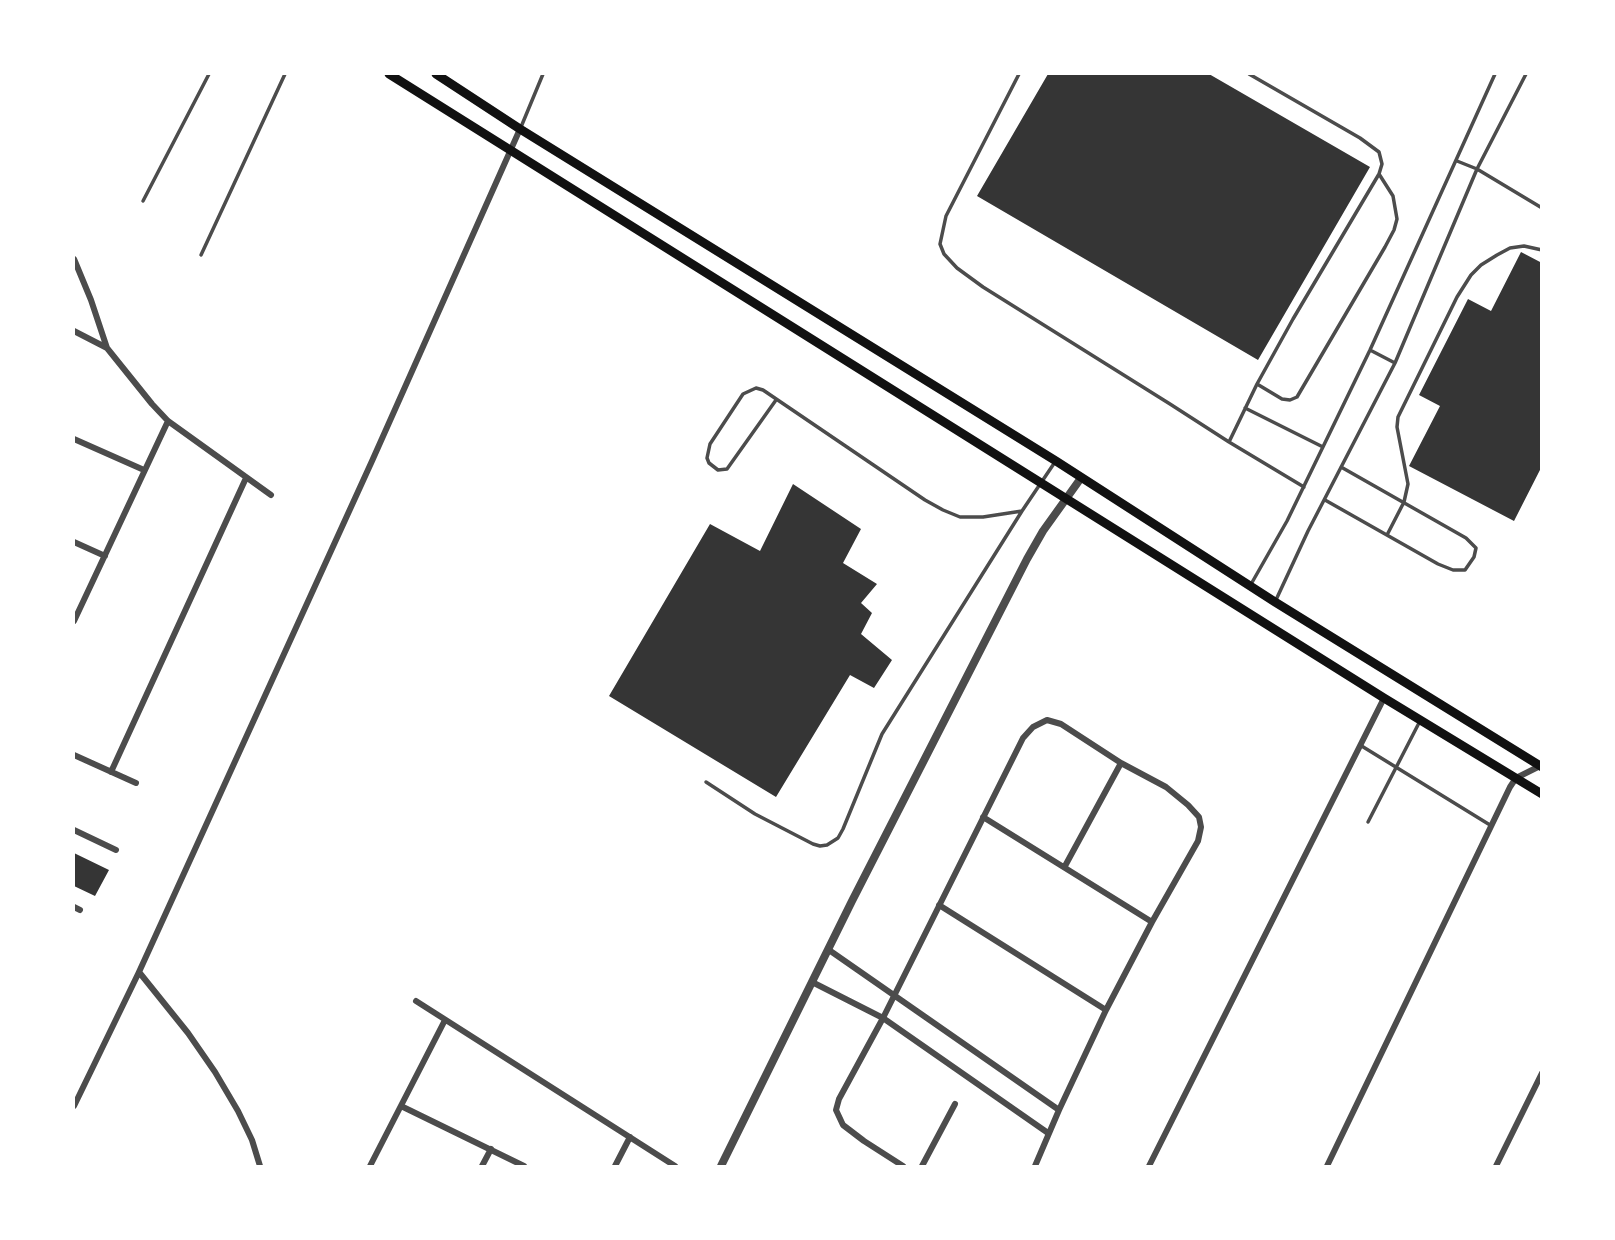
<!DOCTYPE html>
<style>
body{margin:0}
#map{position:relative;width:1615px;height:1240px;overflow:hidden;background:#fff;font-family:Karla,sans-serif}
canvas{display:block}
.frame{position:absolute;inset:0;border:75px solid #fff;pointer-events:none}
</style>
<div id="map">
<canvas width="1615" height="1240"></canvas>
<div class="frame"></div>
</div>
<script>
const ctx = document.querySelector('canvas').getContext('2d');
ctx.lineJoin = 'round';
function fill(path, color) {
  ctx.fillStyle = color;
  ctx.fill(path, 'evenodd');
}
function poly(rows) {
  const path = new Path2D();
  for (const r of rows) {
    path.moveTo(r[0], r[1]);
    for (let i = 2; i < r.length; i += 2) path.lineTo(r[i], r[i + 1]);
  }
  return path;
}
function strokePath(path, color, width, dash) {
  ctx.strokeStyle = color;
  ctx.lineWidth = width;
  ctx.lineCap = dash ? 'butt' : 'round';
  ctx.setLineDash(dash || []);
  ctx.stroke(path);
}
const building = poly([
 [1048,74,1209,74,1370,167,1258,360,977,196],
 [1521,252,1542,263,1542,466,1514,521,1409,466,1440,406,1419,395,1468,299,1491,311],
 [793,484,861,529,843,563,877,584,861,603,872,613,861,634,892,660,874,688,850,675,776,797,609,696,710,524,760,551],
 [74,853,109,870,95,896,74,886]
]);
const service = poly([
 [1019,74,946,216,940,244,944,254,957,268,983,287,1170,404,1229,442,1304,487],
 [521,127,543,74],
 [1457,161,1477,169,1542,208],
 [143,201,209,74],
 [201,255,285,74],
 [1370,350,1395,363],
 [1257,384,1282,399,1290,400,1297,397,1385,247,1394,230,1397,219,1393,196,1379,174],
 [776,400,727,469,718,470,709,463,707,458,710,444,743,394,756,388,763,390,925,500,943,510,960,517,983,517,1022,511],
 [1245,408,1323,447],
 [1229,442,1257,384,1293,319,1379,174,1382,164,1379,152,1360,138,1249,74],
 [1325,500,1438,564,1453,570,1465,570,1474,557,1476,548,1466,538,1341,467],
 [1387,535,1404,502,1408,484,1397,427,1398,417,1457,297,1471,275,1481,265,1497,255,1510,248,1524,246,1542,250],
 [1250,586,1287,521,1370,350,1495,74],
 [1275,602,1308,531,1395,363,1477,169,1526,74],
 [1360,745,1490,825],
 [706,782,755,814,813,844,820,846,827,845,838,838,843,829,882,734,1022,511,1055,462],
 [1368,822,1420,721]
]);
const minor = poly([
 [74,259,91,300,107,348,152,404,168,421,271,495],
 [74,331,107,348],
 [74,439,144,470],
 [74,542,105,556],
 [74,621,168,421],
 [74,755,136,783],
 [111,772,246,478],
 [983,817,1152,922],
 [74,830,116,850],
 [1065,866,1121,763],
 [939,905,1106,1010],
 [74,907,80,910],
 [829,950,1059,1110],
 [139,972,188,1033,215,1072,238,1111,252,1140,260,1166],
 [812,982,883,1018,1048,1133],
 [416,1001,675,1166],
 [74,1106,139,972,372,461,520,129],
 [401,1106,524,1166],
 [370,1166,445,1020],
 [482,1166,491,1149],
 [615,1166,630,1137],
 [903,1166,864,1141,843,1125,836,1110,839,1099,883,1018,1023,738,1033,727,1047,720,1061,724,1121,763,1166,787,1188,805,1199,817,1201,827,1198,841,1152,922,1106,1010,1059,1110,1035,1166],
 [922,1166,955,1104],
 [1149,1166,1384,698],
 [1327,1166,1510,787,1516,778,1540,766],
 [1496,1166,1542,1073]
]);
const tertiary = poly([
 [721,1166,852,901,1027,559,1043,531,1081,478]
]);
const secondary = poly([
 [389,74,1384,698,1542,794],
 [436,74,520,129,1056,461,1275,602,1542,767]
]);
fill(building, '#353535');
strokePath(service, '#4c4c4c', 3.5);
strokePath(minor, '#4c4c4c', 6);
strokePath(tertiary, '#4c4c4c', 8);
strokePath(secondary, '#111', 9);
</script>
